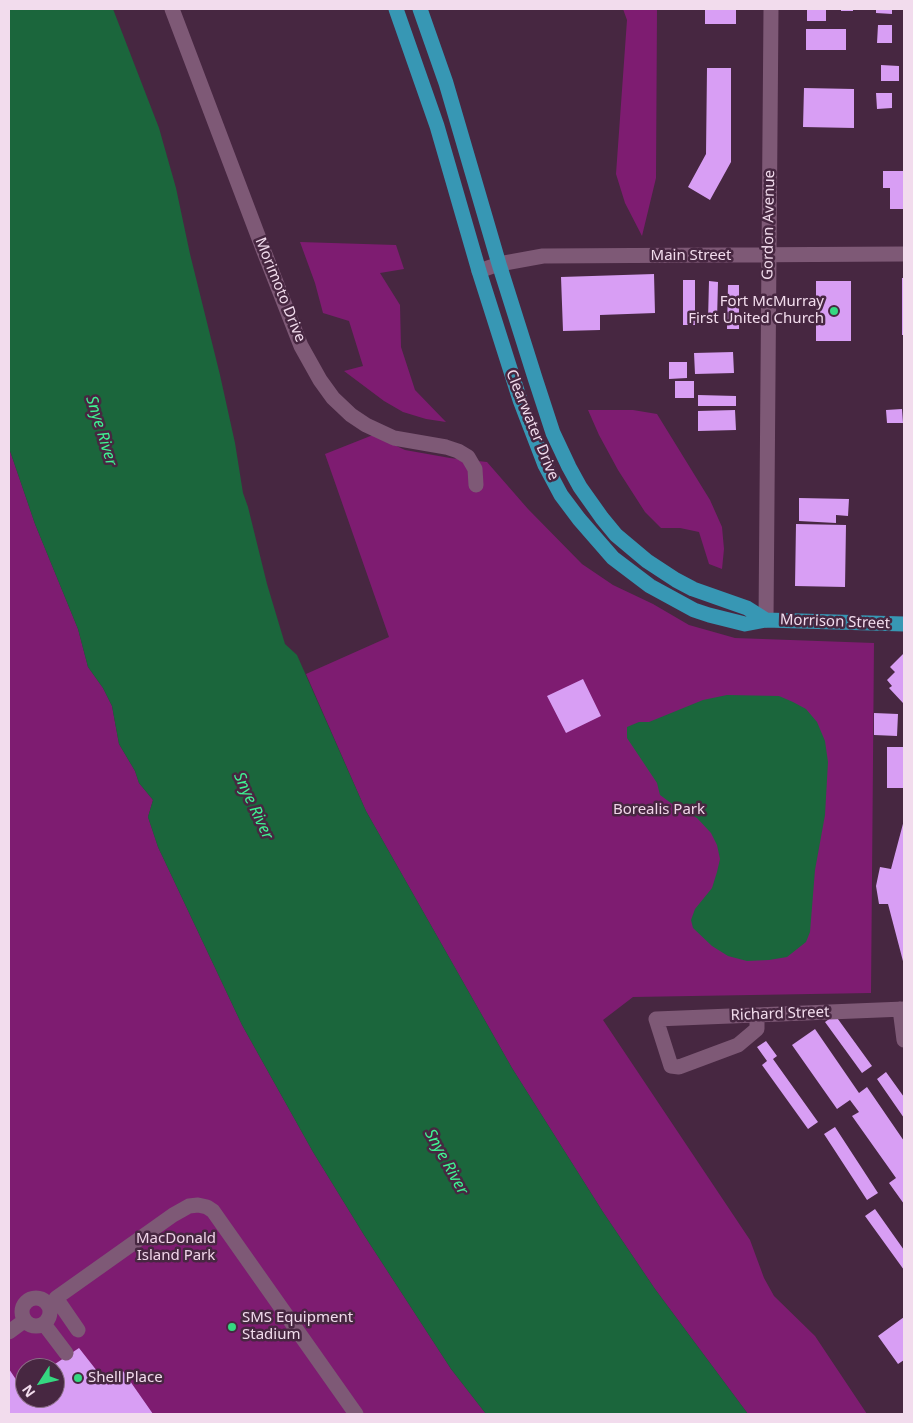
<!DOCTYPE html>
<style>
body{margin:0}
#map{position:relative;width:913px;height:1423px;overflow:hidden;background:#472741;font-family:"Noto Sans",sans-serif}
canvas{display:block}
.frame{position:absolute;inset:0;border:10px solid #f2dced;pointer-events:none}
.north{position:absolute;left:15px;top:1358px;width:50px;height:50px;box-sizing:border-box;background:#472741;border:1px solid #8b6f86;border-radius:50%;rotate:235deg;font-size:14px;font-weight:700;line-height:20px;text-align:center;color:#f2dced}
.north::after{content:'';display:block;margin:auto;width:18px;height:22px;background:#35d881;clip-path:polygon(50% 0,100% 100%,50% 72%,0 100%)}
</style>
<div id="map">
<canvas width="913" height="1423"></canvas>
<div class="frame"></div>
<div class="north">N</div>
</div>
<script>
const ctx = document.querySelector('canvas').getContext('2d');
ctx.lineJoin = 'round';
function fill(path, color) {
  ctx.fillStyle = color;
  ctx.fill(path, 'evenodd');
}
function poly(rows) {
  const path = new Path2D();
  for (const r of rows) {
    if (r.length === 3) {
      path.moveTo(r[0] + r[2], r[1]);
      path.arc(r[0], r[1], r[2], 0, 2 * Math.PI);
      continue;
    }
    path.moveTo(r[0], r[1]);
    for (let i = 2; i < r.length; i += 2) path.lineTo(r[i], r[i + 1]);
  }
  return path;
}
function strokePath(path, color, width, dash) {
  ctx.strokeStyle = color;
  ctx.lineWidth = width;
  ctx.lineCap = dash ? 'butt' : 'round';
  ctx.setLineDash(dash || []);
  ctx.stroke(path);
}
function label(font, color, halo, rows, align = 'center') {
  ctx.font = font + ' "Noto Sans",sans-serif';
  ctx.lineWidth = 5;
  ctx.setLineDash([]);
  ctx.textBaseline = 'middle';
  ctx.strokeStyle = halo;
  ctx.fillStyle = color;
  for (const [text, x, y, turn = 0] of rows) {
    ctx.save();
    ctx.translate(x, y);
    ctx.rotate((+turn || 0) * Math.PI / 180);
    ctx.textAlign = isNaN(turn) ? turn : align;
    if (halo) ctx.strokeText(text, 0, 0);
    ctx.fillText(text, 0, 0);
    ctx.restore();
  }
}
const green = poly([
 [623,9,657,9,656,178,642,236,625,203,616,174,627,20],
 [300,242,396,245,404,269,380,273,400,305,401,347,415,390,446,422,426,419,403,412,384,401,344,371,363,366,349,321,323,313,315,283],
 [588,410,633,410,657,414,710,500,722,527,724,549,722,569,709,564,699,532,680,528,661,528,645,512,618,470,599,435],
 [373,435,405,450,450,458,487,462,528,509,582,564,613,585,653,604,689,625,735,638,874,643,871,993,633,997,603,1020,750,1240,764,1278,774,1296,815,1336,867,1414,748,1414,655,1289,603,1212,512,1068,366,811,306,674,389,637,325,454],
 [9,448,35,524,78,629,88,667,103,688,112,706,119,744,135,771,139,783,153,800,148,817,158,847,242,1025,313,1152,364,1235,451,1369,486,1414,9,1414],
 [25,1368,55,1368,55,1398,25,1398]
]);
const water = poly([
 [9,9,113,9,159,128,176,188,190,254,220,375,235,443,243,493,248,507,267,584,285,644,297,655,366,811,512,1068,603,1212,655,1289,748,1414,486,1414,451,1369,364,1235,313,1152,242,1025,158,847,148,817,153,800,139,783,135,771,119,744,112,706,103,688,88,667,78,629,35,524,9,448],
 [727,695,779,696,793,702,806,709,817,722,825,741,828,762,825,815,815,870,810,932,806,942,787,957,769,960,747,961,728,956,712,946,693,928,691,920,695,909,712,888,717,872,720,859,717,845,711,833,697,818,675,806,660,795,657,783,627,738,627,727,639,722,649,722,703,700]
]);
const building = poly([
 [705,9,736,9,736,24,705,24],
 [807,9,826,9,826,21,807,21],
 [841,9,853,9,853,11,841,11],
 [876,9,892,9,892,14,876,13],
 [878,25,892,25,892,43,877,43],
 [806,29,846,29,846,50,806,50],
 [881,65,899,66,899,81,881,81],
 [707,68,731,68,731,162,710,200,688,187,706,154],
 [804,88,854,89,854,128,803,127],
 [876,93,892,93,892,108,877,109],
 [883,171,904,171,904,209,890,209,890,188,883,188],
 [654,274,655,313,600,315,600,330,563,331,561,277],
 [902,278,904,278,904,335,902,335],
 [683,280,695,280,695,325,683,325],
 [709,281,718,282,717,320,708,320],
 [816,281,851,281,851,341,816,341],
 [728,285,739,285,739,329,727,329],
 [733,352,734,373,695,374,694,353],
 [669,362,687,362,687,378,669,379],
 [675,381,694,381,694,398,675,398],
 [698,395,736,396,736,406,698,406],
 [902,409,903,423,887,423,886,410],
 [735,410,736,430,698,431,698,411],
 [799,498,849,499,848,516,836,515,836,523,799,521],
 [796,524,846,525,845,587,795,586],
 [904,653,904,702,903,703,889,688,892,686,887,680,895,672,890,667],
 [583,679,601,716,566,733,547,696],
 [874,713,898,714,897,736,874,735],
 [887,747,904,747,904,788,887,788],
 [904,820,904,965,888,904,879,904,876,886,880,867,891,869],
 [835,1015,872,1066,862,1073,825,1022],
 [815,1029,859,1093,867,1087,904,1141,904,1204,889,1183,896,1178,852,1116,859,1112,850,1100,837,1109,792,1045],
 [766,1041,777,1056,773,1059,818,1122,808,1129,762,1065,767,1061,757,1047],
 [886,1072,904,1097,904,1118,877,1079],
 [835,1127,878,1193,867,1200,824,1134],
 [875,1209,904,1250,904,1270,865,1216],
 [904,1317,904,1360,898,1364,878,1336],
 [79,1348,108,1385,123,1371,153,1414,9,1414,9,1369,21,1387,25,1384,25,1398,55,1398,55,1368,49,1368]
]);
const minor = poly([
 [172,9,263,249,301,346,320,380,333,398,351,415,366,425,394,438,446,447,458,451,468,457,475,469,476,485],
 [479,271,499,264,543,256,904,254],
 [766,620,771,9],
 [900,1009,904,1040],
 [757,1016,757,1029,738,1045,679,1067,671,1066,656,1019,904,1009],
 [36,1312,14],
 [44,1324,66,1353],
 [78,1330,56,1298,173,1215,189,1206,198,1205,207,1207,213,1211,356,1414],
 [9,1332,24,1321]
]);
const major = poly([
 [396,9,437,126,479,271,520,400,545,465,561,495,579,519,613,558,650,586,694,610,709,615,745,624,766,620,904,624],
 [420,9,446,83,499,264,535,378,553,433,569,467,580,487,602,518,616,535,647,561,676,580,693,589,747,608,766,620]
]);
const markers = [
 [834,311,5,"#35d881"],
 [232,1327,5,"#35d881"],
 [78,1378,5,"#35d881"]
];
const streetNames = [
 ["Gordon Avenue",769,225,-89],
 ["Main Street",691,256],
 ["Morimoto Drive",280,290,68],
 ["Clearwater Drive",532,425,68],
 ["Morrison Street",835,622,2],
 ["Richard Street",780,1014,-2]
];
const poiNames = [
 ["Fort McMurray",824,302,"right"],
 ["First United Church",824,319,"right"],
 ["SMS Equipment",242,1318],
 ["Stadium",242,1335],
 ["Shell Place",88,1378]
];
const parkNames = [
 ["Borealis Park",659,810],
 ["MacDonald",176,1239],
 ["Island Park",176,1256]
];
const waterNames = [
 ["Snye River",101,431,73],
 ["Snye River",253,806,65],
 ["Snye River",446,1162,61]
];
fill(green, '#7e1c71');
fill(water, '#1b663c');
fill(building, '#d89ef4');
strokePath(minor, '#7e5976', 15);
strokePath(major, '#3797b4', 15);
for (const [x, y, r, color] of markers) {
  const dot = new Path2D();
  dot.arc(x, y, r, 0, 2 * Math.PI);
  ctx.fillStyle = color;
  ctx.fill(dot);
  strokePath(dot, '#472741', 2);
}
label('15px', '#f2dced', '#472741', streetNames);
label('15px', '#f2dced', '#472741', poiNames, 'left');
label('15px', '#f0d5e9', '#472741', parkNames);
label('italic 16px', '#3ff493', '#472741', waterNames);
</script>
